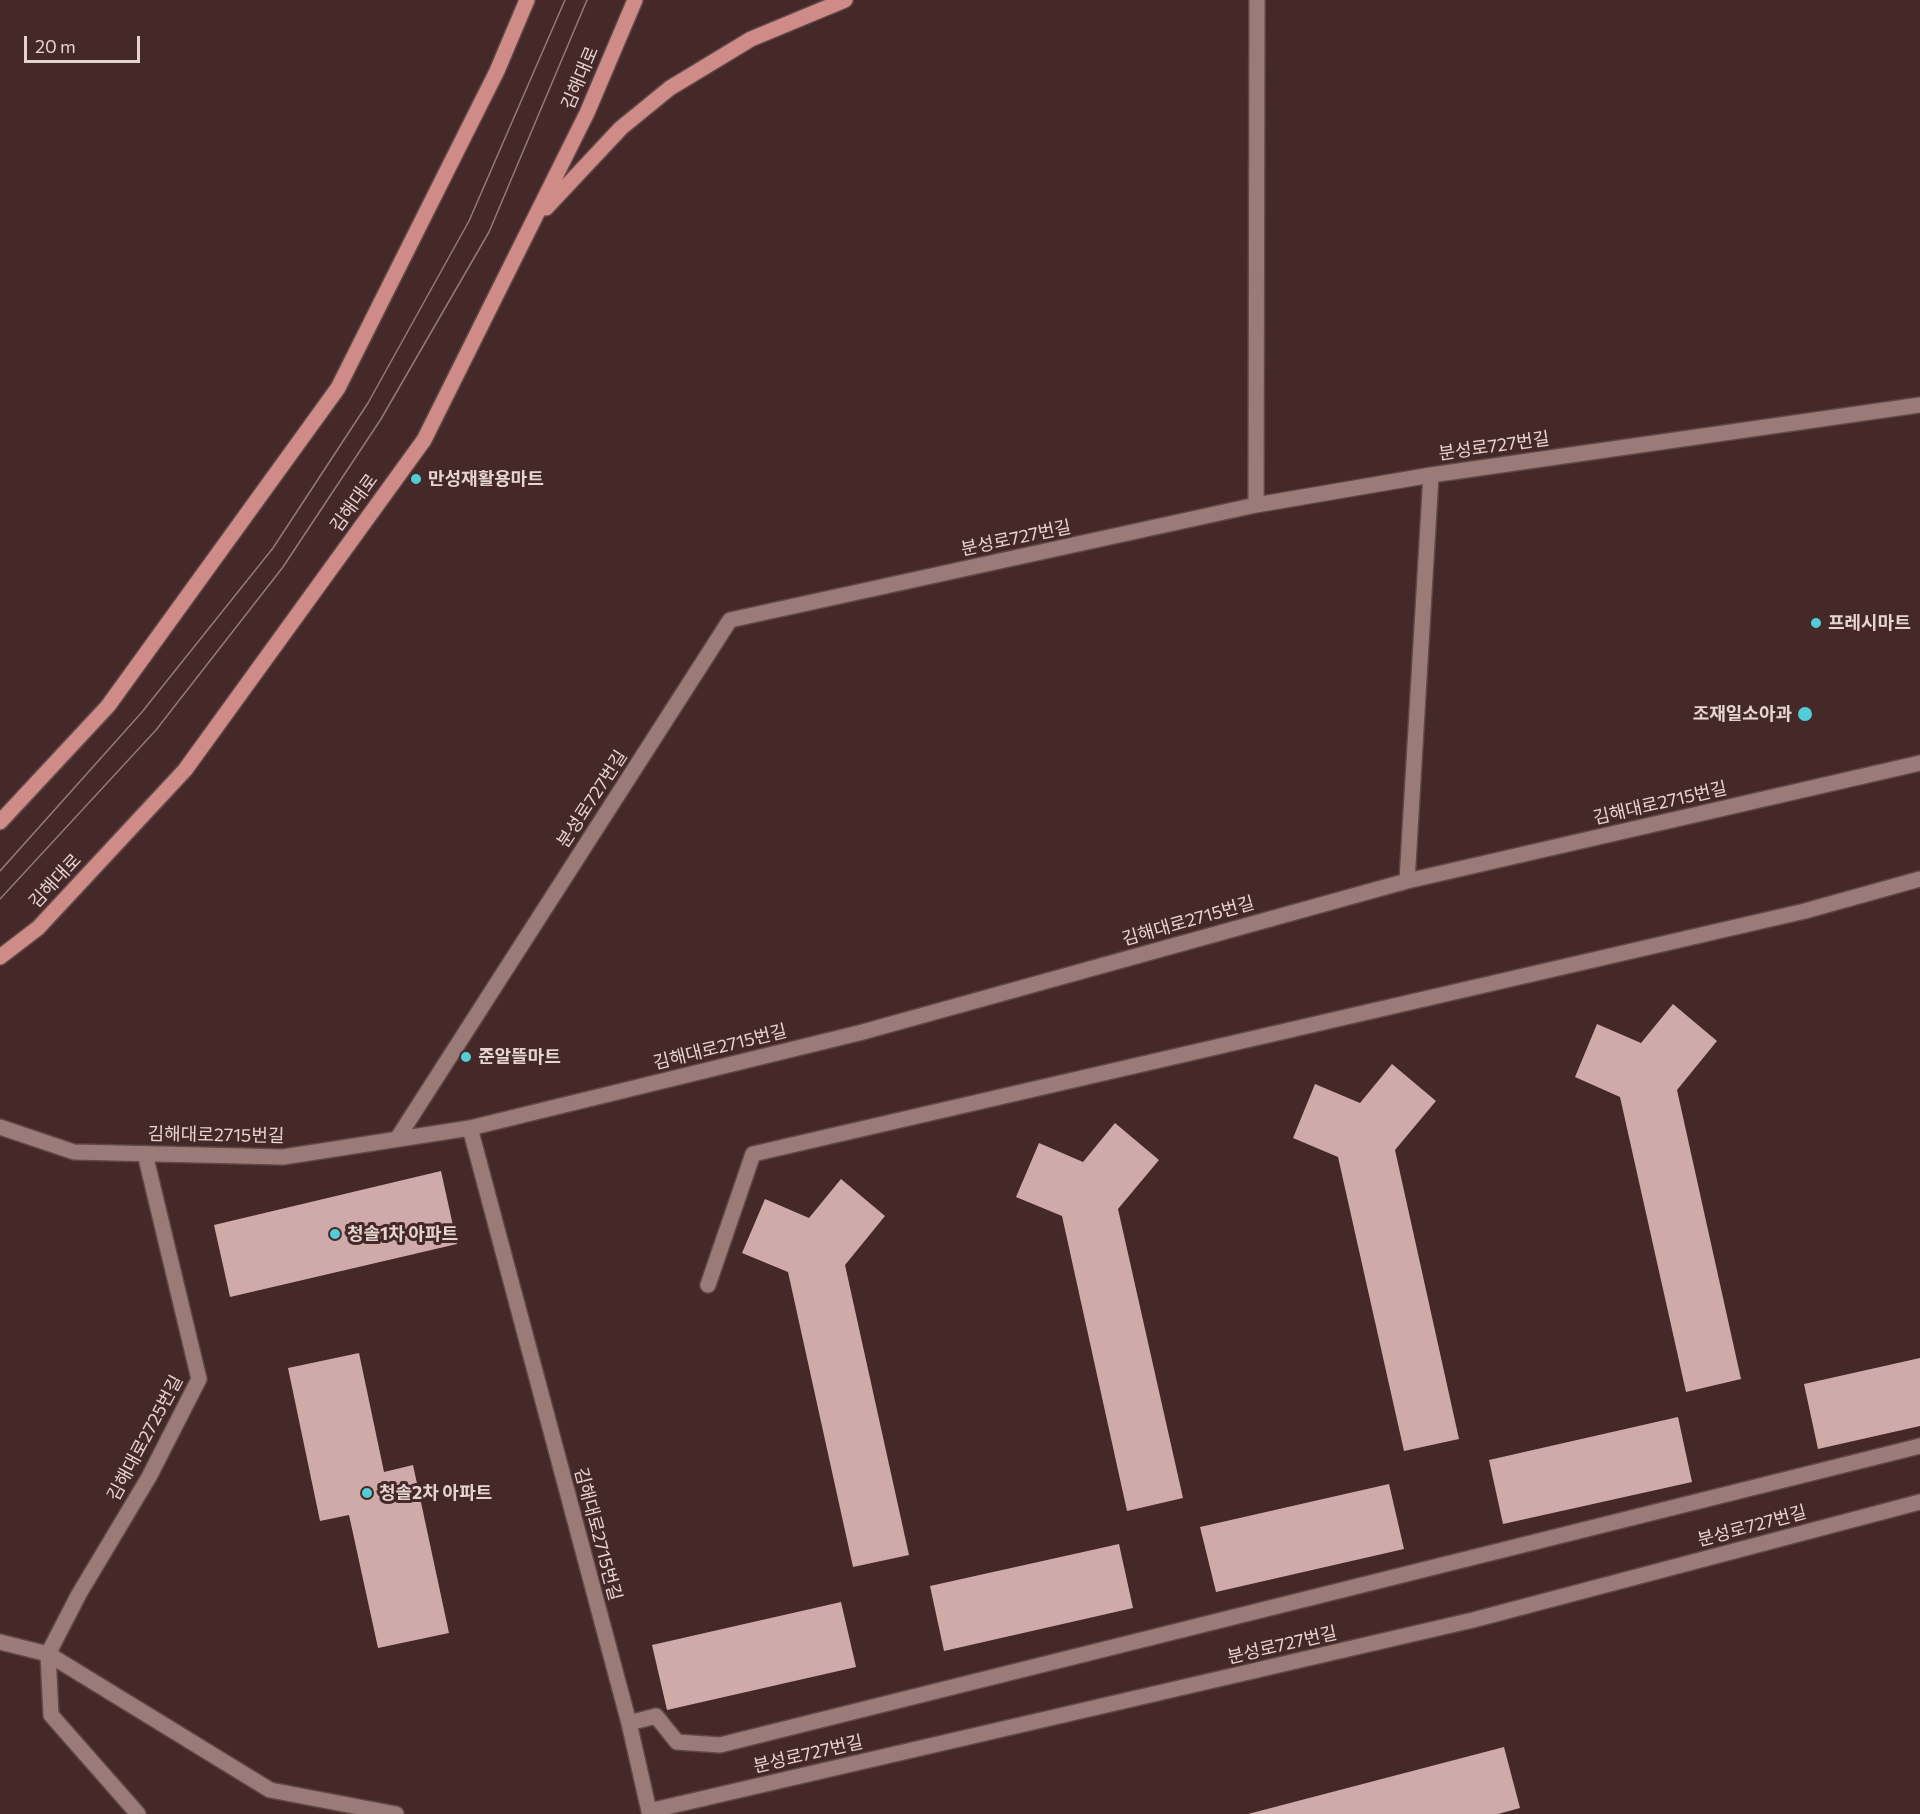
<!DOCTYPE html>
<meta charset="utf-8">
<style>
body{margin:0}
#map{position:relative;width:1920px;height:1814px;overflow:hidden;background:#452928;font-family:Commissioner,sans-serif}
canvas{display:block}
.scale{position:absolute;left:24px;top:36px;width:116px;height:27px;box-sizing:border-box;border:3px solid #e6d4d3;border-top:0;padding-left:8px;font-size:18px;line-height:21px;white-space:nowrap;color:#e6d4d3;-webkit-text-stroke:4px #452928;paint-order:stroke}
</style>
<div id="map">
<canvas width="1920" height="1814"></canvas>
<div class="scale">20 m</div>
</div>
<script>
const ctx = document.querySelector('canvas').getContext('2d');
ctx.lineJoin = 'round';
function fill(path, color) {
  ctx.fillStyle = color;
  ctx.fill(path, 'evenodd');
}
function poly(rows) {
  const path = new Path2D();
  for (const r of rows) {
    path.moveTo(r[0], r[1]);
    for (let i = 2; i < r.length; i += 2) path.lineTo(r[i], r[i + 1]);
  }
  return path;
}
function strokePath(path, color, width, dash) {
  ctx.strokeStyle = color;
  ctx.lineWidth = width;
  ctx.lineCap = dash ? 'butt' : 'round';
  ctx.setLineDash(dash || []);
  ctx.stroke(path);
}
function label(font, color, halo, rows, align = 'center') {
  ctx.font = font + ' Commissioner,"Noto Sans KR",sans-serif';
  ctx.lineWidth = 6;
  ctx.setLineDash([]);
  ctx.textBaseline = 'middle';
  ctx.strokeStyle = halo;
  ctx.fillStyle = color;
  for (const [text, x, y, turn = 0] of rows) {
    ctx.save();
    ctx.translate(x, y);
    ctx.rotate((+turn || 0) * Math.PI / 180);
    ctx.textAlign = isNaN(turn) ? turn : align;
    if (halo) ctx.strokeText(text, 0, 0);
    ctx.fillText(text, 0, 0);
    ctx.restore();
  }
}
const building = poly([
 [1673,1004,1717,1041,1677,1090,1741,1379,1686,1392,1620,1097,1575,1077,1597,1024,1641,1043],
 [1392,1064,1436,1101,1395,1150,1459,1439,1404,1451,1338,1157,1293,1138,1315,1084,1360,1103],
 [1115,1123,1159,1160,1118,1209,1183,1498,1127,1511,1062,1216,1016,1197,1039,1143,1083,1162],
 [441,1171,457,1244,230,1297,214,1225],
 [841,1179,885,1216,845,1265,909,1555,853,1567,788,1272,742,1253,765,1199,809,1218],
 [359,1353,384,1472,413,1465,449,1633,378,1648,349,1515,320,1521,288,1368],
 [1920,1358,1920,1426,1818,1449,1804,1384],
 [1678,1417,1692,1482,1503,1524,1489,1460],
 [1389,1484,1404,1549,1216,1592,1200,1527],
 [1119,1544,1133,1608,944,1651,930,1586],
 [841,1602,856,1667,667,1710,652,1645],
 [1504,1747,1520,1808,1498,1814,1248,1814]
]);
const minor = poly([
 [1256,505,1257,0],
 [1407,881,1431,475],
 [0,1127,74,1152,283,1157,470,1128,859,1033,1407,881,1920,763],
 [470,1128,629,1723,649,1811,1473,1620,1920,1502],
 [397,1139,730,620,1256,505,1431,475,1920,405],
 [708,1285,753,1154,1805,911,1920,879],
 [0,1642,48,1654,270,1790,396,1814],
 [629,1723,656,1716,677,1742,720,1745,1920,1446],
 [138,1814,51,1715,48,1654,79,1594,149,1477,199,1379,145,1154]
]);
const major = poly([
 [546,208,621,128,670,88,751,39,845,0],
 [0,822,108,706,338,388,497,71,527,0],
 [0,957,38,928,185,770,424,440,587,113,635,0]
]);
const tram = poly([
 [0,871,142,712,273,548,368,403,469,221,565,0],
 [0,899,156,730,283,567,381,419,489,232,587,0]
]);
const markers = [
 [416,479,6,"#52ccd6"],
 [1816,623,6,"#52ccd6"],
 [1805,714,8,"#52ccd6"],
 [466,1057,6,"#52ccd6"],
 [335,1234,6,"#52ccd6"],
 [367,1493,6,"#52ccd6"]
];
const streetNames = [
 ["김해대로",580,78,-67],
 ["분성로727번길",1494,446,-8],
 ["김해대로",354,503,-54],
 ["분성로727번길",1016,538,-12],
 ["분성로727번길",592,799,-57],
 ["김해대로2715번길",1660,803,-13],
 ["김해대로",55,881,-47],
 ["김해대로2715번길",1188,921,-16],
 ["김해대로2715번길",720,1047,-14],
 ["김해대로2715번길",216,1135,1],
 ["김해대로2725번길",145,1438,-62],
 ["분성로727번길",1752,1526,-15],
 ["김해대로2715번길",598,1534,75],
 ["분성로727번길",1282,1645,-13],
 ["분성로727번길",808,1754,-13]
];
const poiNames = [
 ["만성재활용마트",428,479],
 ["프레시마트",1828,623],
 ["조재일소아과",1792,714,"right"],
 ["준알뜰마트",478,1057],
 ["청솔1차 아파트",347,1234],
 ["청솔2차 아파트",379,1493]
];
fill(building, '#ceaba9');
strokePath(minor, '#5f4847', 18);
strokePath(major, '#5f4847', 18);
strokePath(minor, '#9b7b78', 15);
strokePath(major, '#ce8b88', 15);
strokePath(tram, '#927a79', 1.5);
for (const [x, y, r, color] of markers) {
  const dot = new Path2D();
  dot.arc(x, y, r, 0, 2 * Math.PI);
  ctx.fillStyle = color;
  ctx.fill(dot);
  strokePath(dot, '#452928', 2);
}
label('18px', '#e6d4d3', '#452928', streetNames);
label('bold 18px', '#e6d4d3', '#452928', poiNames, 'left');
</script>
